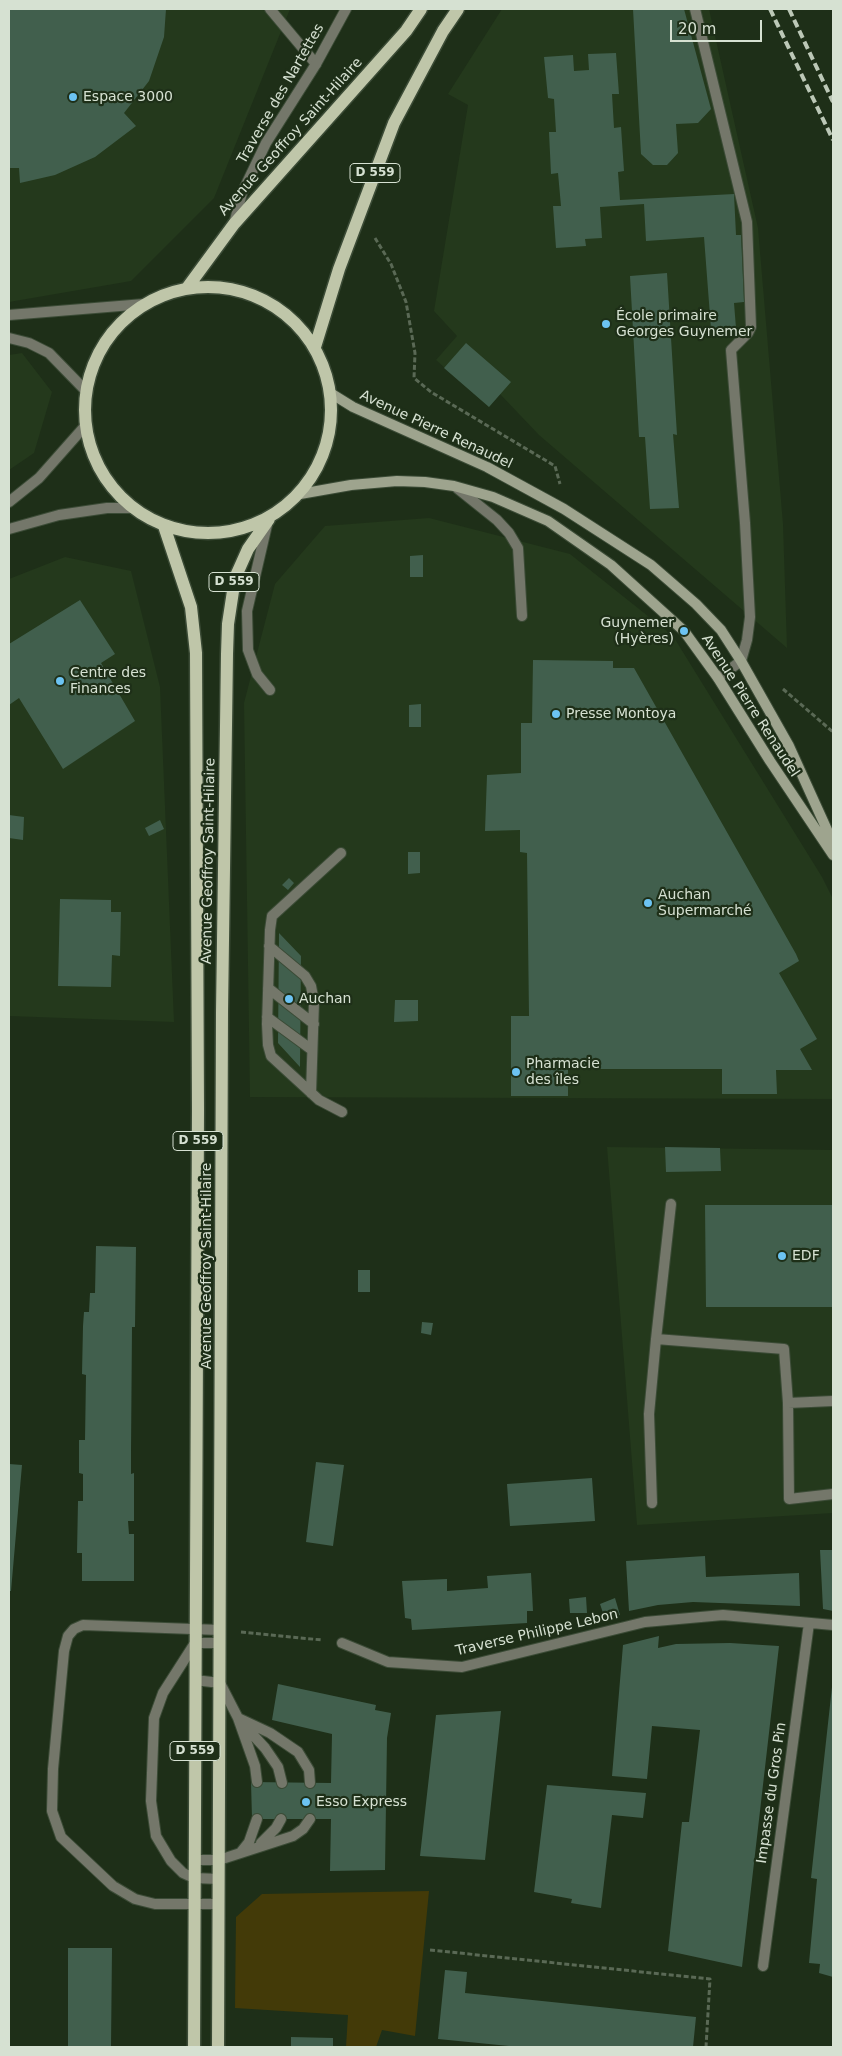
<!DOCTYPE html>
<meta charset="utf-8">
<style>
body{margin:0}
#map{position:relative;width:842px;height:2056px;overflow:hidden;background:#1e2f18;font-family:"DejaVu Sans",sans-serif}
canvas{display:block}
.frame{position:absolute;inset:0;border:10px solid #d6e1d2;pointer-events:none}
.scale{position:absolute;left:670px;top:20px;width:92px;height:22px;box-sizing:border-box;border:2px solid #d6e1d2;border-top:0;padding-left:6px;font-size:15px;line-height:18px;white-space:nowrap;color:#d6e1d2;-webkit-text-stroke:4px #1e2f18;paint-order:stroke}
</style>
<div id="map">
<canvas width="842" height="2056"></canvas>
<div class="frame"></div>
<div class="scale">20 m</div>
</div>
<script>
const ctx = document.querySelector('canvas').getContext('2d');
ctx.lineJoin = 'round';
function fill(path, color) {
  ctx.fillStyle = color;
  ctx.fill(path, 'evenodd');
}
function poly(rows) {
  const path = new Path2D();
  for (const r of rows) {
    if (r.length === 3) {
      path.moveTo(r[0] + r[2], r[1]);
      path.arc(r[0], r[1], r[2], 0, 2 * Math.PI);
      continue;
    }
    path.moveTo(r[0], r[1]);
    for (let i = 2; i < r.length; i += 2) path.lineTo(r[i], r[i + 1]);
  }
  return path;
}
function strokePath(path, color, width, dash) {
  ctx.strokeStyle = color;
  ctx.lineWidth = width;
  ctx.lineCap = dash ? 'butt' : 'round';
  ctx.setLineDash(dash || []);
  ctx.stroke(path);
}
function label(font, color, halo, rows, align = 'center') {
  ctx.font = font + ' "DejaVu Sans",sans-serif';
  ctx.lineWidth = 4.5;
  ctx.setLineDash([]);
  ctx.textBaseline = 'middle';
  ctx.strokeStyle = halo;
  ctx.fillStyle = color;
  for (const [text, x, y, turn = 0] of rows) {
    ctx.save();
    ctx.translate(x, y);
    ctx.rotate((+turn || 0) * Math.PI / 180);
    ctx.textAlign = isNaN(turn) ? turn : align;
    if (halo) ctx.strokeText(text, 0, 0);
    ctx.fillText(text, 0, 0);
    ctx.restore();
  }
}
const built = poly([
 [9,9,290,9,214,198,131,281,9,302],
 [502,9,709,9,758,228,783,524,787,648,539,435,500,394,489,407,436,360,457,336,434,311,468,105,448,94],
 [22,353,52,392,34,453,9,470,9,355],
 [429,518,570,554,673,636,822,877,833,899,833,1099,250,1097,244,703,275,584,325,526],
 [65,557,131,571,160,687,174,1022,9,1016,9,579],
 [607,1147,833,1150,833,1513,637,1525]
]);
const green = poly([
 [429,1891,415,2036,382,2030,376,2047,346,2047,348,2015,235,2008,236,1917,262,1894]
]);
const building = poly([
 [9,9,166,9,164,37,149,81,124,113,136,126,95,157,55,175,20,183,19,168,9,168],
 [633,9,684,9,711,109,698,123,676,124,678,153,667,165,653,165,641,154],
 [616,53,619,94,612,94,614,128,621,127,624,171,618,172,620,200,734,194,736,235,741,235,744,302,734,303,736,328,711,329,704,237,646,241,644,204,600,207,602,238,585,239,586,246,556,248,553,206,561,206,558,173,551,174,549,132,556,132,554,99,548,98,544,57,573,55,574,71,589,70,588,54],
 [667,273,677,435,673,434,679,508,650,509,645,437,639,437,630,276],
 [466,343,511,382,489,407,444,368],
 [423,555,423,577,410,577,410,556],
 [80,600,115,654,101,663,135,721,63,769,19,698,9,705,9,644],
 [533,660,613,661,613,668,634,668,796,954,799,961,779,973,817,1039,800,1049,812,1070,776,1070,777,1094,722,1094,722,1069,568,1069,568,1096,511,1096,511,1016,529,1016,527,853,520,852,520,830,485,831,487,775,521,773,521,723,532,723],
 [421,704,421,727,409,727,409,705],
 [9,815,24,817,23,840,9,838],
 [160,820,164,829,149,836,145,828],
 [408,852,420,852,420,873,408,874],
 [289,878,294,883,288,890,282,885],
 [60,899,111,900,111,912,121,912,120,956,112,955,111,987,58,986],
 [279,933,301,956,300,1067,278,1043],
 [395,1000,418,1000,418,1021,394,1022],
 [665,1147,720,1148,721,1171,666,1172],
 [705,1205,833,1205,833,1307,706,1307],
 [96,1246,136,1247,135,1327,132,1327,131,1451,131,1474,134,1473,134,1521,128,1521,129,1534,134,1534,134,1581,82,1581,82,1553,77,1553,78,1501,83,1501,83,1474,79,1473,79,1440,85,1440,86,1375,82,1374,83,1326,84,1312,89,1312,90,1293,95,1293],
 [358,1270,370,1270,370,1292,358,1292],
 [422,1322,433,1323,431,1335,421,1333],
 [316,1462,344,1465,333,1546,306,1542],
 [9,1464,22,1465,11,1591,9,1591],
 [592,1478,595,1521,510,1526,507,1484],
 [820,1550,833,1550,833,1611,823,1609],
 [705,1556,706,1577,799,1573,800,1606,693,1602,658,1605,629,1611,626,1561],
 [531,1573,533,1611,527,1611,527,1623,412,1630,411,1619,405,1618,402,1581,447,1579,447,1591,488,1588,487,1576],
 [586,1597,587,1613,570,1613,569,1599],
 [615,1598,620,1615,605,1619,600,1604],
 [659,1636,658,1648,676,1644,730,1643,779,1646,742,1967,668,1951,682,1822,689,1822,700,1730,652,1726,647,1779,612,1776,623,1645],
 [278,1684,376,1705,375,1710,391,1713,387,1738,385,1870,330,1871,331,1819,252,1819,251,1782,331,1783,332,1734,272,1720],
 [832,1687,833,1687,833,1977,819,1973,820,1964,809,1963,817,1879,811,1878],
 [501,1711,485,1860,420,1856,436,1715],
 [547,1785,646,1793,643,1818,612,1815,601,1908,571,1903,572,1899,534,1892],
 [68,1948,112,1948,111,2047,68,2047],
 [445,1970,467,1972,465,1993,696,2017,693,2047,519,2047,438,2039],
 [291,2037,333,2038,333,2047,291,2047]
]);
const path = poly([
 [375,238,391,264,406,302,415,353,414,378,431,392,555,466,560,484],
 [783,689,833,732],
 [241,1632,322,1640],
 [430,1950,710,1979,706,2047]
]);
const lane = poly([
 [270,9,316,64],
 [695,9,747,222,751,327,748,333,731,350,745,523,750,617,747,640,741,661,718,678],
 [457,488,497,520,509,533,518,548,522,616],
 [267,525,247,611,248,650,257,674,270,690],
 [341,853,272,916,270,930,267,1024,268,1045,271,1056,319,1100,342,1112],
 [269,946,305,976,311,986,314,1002,311,1093],
 [268,988,314,1024],
 [267,1017,312,1050],
 [671,1204,656,1339,784,1349,788,1403],
 [833,1401,788,1403,789,1499,833,1494],
 [652,1503,649,1414,656,1339],
 [195,1680,220,1683,238,1718,255,1766,257,1782],
 [238,1718,270,1733,298,1752,309,1770,310,1783],
 [242,1723,265,1748,278,1767,282,1783],
 [261,1843,276,1828,281,1819],
 [241,1852,249,1842,257,1819],
 [195,1860,219,1860,293,1836,303,1829,310,1819],
 [219,1879,194,1878,183,1873,171,1861,156,1836,151,1801,154,1718,163,1693,195,1643,220,1643]
]);
const street = poly([
 [234,224,242,193,266,143,316,64,346,9],
 [9,315,144,304],
 [9,338,29,343,49,353,85,390],
 [9,502,39,478,85,426],
 [9,529,59,515,107,508,131,508],
 [342,1643,388,1662,462,1667,645,1622,723,1615,833,1625],
 [219,1904,155,1904,135,1899,113,1886,61,1837,52,1811,53,1769,64,1651,68,1636,74,1629,83,1625,220,1630],
 [763,1966,809,1623]
]);
const secondary = poly([
 [332,394,353,407,487,467,564,509,651,565,696,604,721,630,741,661,789,746,833,843],
 [300,494,351,485,397,481,425,482,454,486,493,497,548,521,611,565,684,631,718,678,770,761,833,855]
]);
const primary = poly([
 [208,410,123],
 [187,288,234,224,406,31,421,9],
 [315,347,339,269,394,123,443,31,458,9],
 [164,526,191,607,196,653,198,1110,194,2047],
 [218,2047,222,1012,227,654,228,624,235,578,248,549,269,519]
]);
const rail = poly([
 [770,9,833,140],
 [789,9,833,102]
]);
const markers = [
 [73,97,5,"#6cc3f2"],
 [606,324,5,"#6cc3f2"],
 [684,631,5,"#6cc3f2"],
 [60,681,5,"#6cc3f2"],
 [556,714,5,"#6cc3f2"],
 [648,903,5,"#6cc3f2"],
 [289,999,5,"#6cc3f2"],
 [516,1072,5,"#6cc3f2"],
 [782,1256,5,"#6cc3f2"],
 [306,1802,5,"#6cc3f2"]
];
const shields = [
 [375,173,50],
 [234,582,50],
 [198,1141,50],
 [195,1751,50]
];
const shieldNames = [
 ["D 559",375,173],
 ["D 559",234,582],
 ["D 559",198,1141],
 ["D 559",195,1751]
];
const streetNames = [
 ["Traverse des Nartettes",281,94,-60],
 ["Avenue Geoffroy Saint-Hilaire",291,137,-48],
 ["Avenue Pierre Renaudel",436,430,25],
 ["Avenue Pierre Renaudel",750,706,57],
 ["Avenue Geoffroy Saint-Hilaire",209,861,-89],
 ["Avenue Geoffroy Saint-Hilaire",207,1266,-90],
 ["Traverse Philippe Lebon",537,1633,-13],
 ["Impasse du Gros Pin",772,1793,-82]
];
const poiNames = [
 ["Espace 3000",83,97],
 ["École primaire",616,316],
 ["Georges Guynemer",616,332],
 ["Guynemer",674,623,"right"],
 ["(Hyères)",674,639,"right"],
 ["Centre des",70,673],
 ["Finances",70,689],
 ["Presse Montoya",566,714],
 ["Auchan",658,895],
 ["Supermarché",658,911],
 ["Auchan",299,999],
 ["Pharmacie",526,1064],
 ["des îles",526,1080],
 ["EDF",792,1256],
 ["Esso Express",316,1802]
];
fill(built, '#24391c');
fill(green, '#433a08');
fill(building, '#415f4d');
strokePath(lane, '#3b4b36', 12);
strokePath(street, '#3b4b36', 12);
strokePath(secondary, '#3b4b36', 12);
strokePath(primary, '#3b4b36', 15);
strokePath(path, '#5a6955', 3, [5, 2.5]);
strokePath(lane, '#74776a', 10);
strokePath(street, '#74776a', 10);
strokePath(secondary, '#9ea48e', 10);
strokePath(primary, '#bfc6a9', 12);
strokePath(rail, '#bcc8b7', 4, [8, 4]);
for (const [x, y, r, color] of markers) {
  const dot = new Path2D();
  dot.arc(x, y, r, 0, 2 * Math.PI);
  ctx.fillStyle = color;
  ctx.fill(dot);
  strokePath(dot, '#1e2f18', 2);
}
for (const [x, y, w] of shields) {
  const box = new Path2D();
  box.roundRect(x - w / 2, y - 9.5, w, 19, 4);
  ctx.fillStyle = '#1e2f18';
  ctx.fill(box);
  strokePath(box, '#d6e1d2', 1);
}
label('bold 12px', '#d6e1d2', null, shieldNames);
label('14px', '#d6e1d2', '#1e2f18', streetNames);
label('14px', '#d6e1d2', '#1e2f18', poiNames, 'left');
</script>
